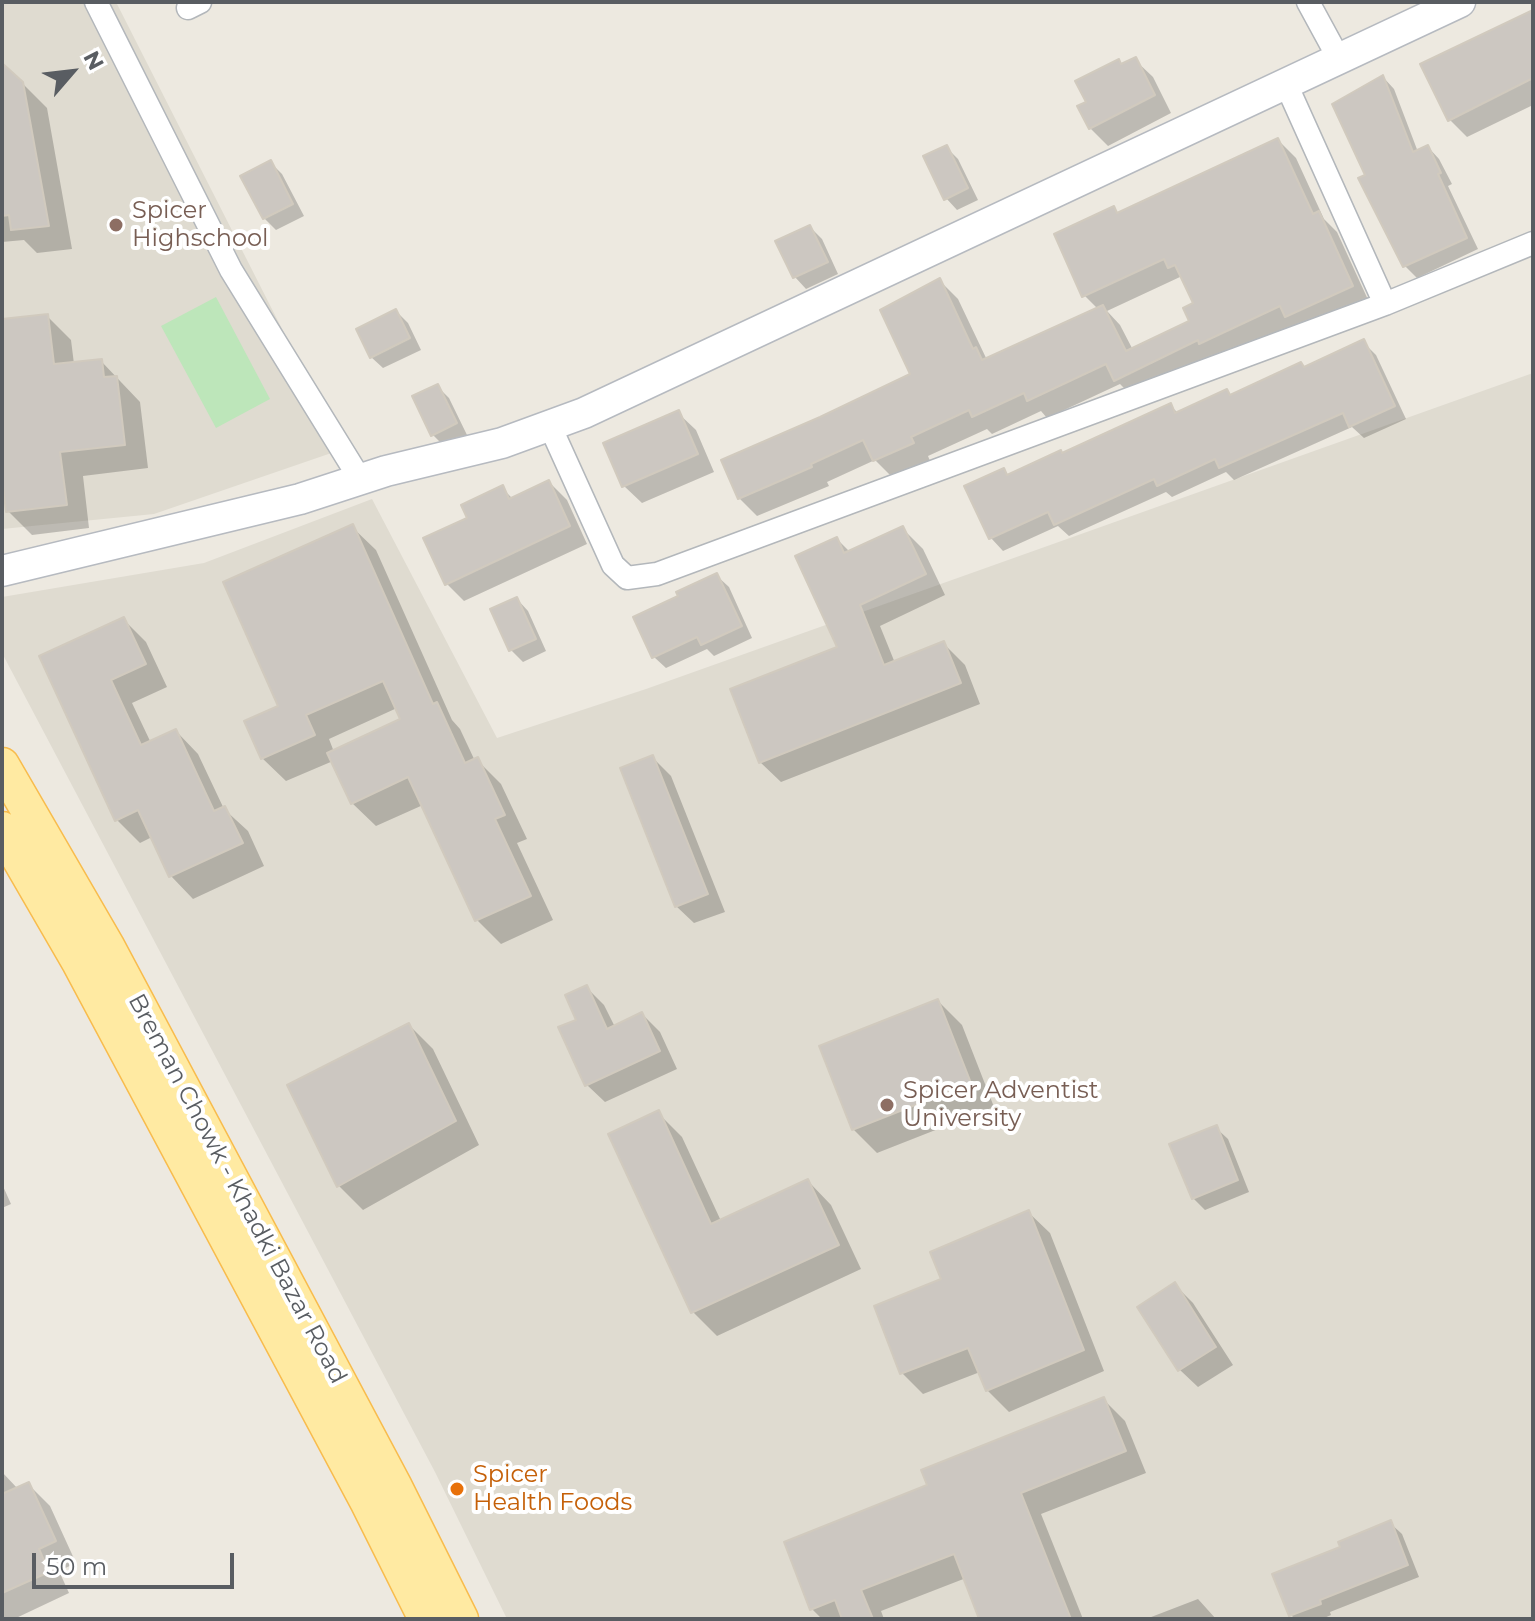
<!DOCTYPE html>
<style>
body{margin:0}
#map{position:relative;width:1535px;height:1621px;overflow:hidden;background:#ede9e0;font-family:Montserrat,sans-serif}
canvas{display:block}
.frame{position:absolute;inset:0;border:4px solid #595d62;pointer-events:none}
.north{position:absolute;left:32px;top:32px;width:80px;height:80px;-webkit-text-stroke:6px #fff;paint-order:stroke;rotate:62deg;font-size:22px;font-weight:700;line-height:32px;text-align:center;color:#595d62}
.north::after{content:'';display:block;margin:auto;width:28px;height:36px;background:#595d62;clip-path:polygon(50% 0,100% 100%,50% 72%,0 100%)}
.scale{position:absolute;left:32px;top:1553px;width:202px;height:36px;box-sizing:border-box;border:4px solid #595d62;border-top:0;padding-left:10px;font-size:24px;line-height:28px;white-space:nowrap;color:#595d62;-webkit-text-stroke:6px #fff;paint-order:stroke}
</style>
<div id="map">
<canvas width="1535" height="1621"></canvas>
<div class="frame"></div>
<div class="north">N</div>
<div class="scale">50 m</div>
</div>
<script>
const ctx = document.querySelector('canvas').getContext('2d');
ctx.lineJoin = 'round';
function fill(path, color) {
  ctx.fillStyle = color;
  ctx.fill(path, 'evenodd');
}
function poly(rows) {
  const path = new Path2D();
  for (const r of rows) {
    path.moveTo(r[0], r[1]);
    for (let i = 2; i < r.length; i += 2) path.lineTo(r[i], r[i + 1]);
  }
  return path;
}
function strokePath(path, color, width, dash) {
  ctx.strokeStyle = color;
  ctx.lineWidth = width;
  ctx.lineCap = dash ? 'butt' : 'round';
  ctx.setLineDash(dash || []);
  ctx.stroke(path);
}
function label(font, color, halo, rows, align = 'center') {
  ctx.font = font + ' Montserrat,sans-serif';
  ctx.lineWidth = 8;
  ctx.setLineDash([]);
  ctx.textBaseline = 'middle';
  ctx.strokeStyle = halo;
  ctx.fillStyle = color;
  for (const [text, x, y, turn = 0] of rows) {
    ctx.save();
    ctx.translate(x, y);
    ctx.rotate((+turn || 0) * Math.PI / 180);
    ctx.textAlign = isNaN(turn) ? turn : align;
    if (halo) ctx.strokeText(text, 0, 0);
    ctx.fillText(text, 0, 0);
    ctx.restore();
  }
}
const education = poly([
 [2,2,116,2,343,449,154,514,2,529],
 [1533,373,1533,1619,507,1619,435,1472,2,653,2,597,204,563,372,499,497,738,646,689]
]);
const green = poly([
 [216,297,270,399,216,428,161,326]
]);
const shadow = poly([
 [1533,12,1533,105,1467,137,1450,120],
 [1135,60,1153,77,1171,113,1108,146,1090,128,1089,103,1122,66],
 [2,71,22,83,47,108,72,249,37,253,24,240,2,242],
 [1383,77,1394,89,1418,152,1428,147,1439,159,1452,184,1448,186,1478,249,1417,278,1405,266,1367,176],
 [1278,140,1296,158,1324,219,1337,232,1370,304,1305,334,1296,325,1134,398,1120,384,1047,418,1041,411,992,434,987,429,928,456,930,461,893,478,875,460,827,482,829,486,757,516,739,498,912,375,940,281,958,299,987,360,1098,309,1084,295,1113,208,1119,214],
 [1180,277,1186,283,1195,304,1191,321,1133,350,1120,325,1107,311],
 [946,147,958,159,978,200,957,210,946,198],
 [271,163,282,174,304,216,276,230,264,218],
 [810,227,822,239,838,274,806,289,795,277],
 [396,311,408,323,421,350,383,368,371,357],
 [47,316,71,340,74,364,101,361,140,402,148,468,83,476,89,528,32,535,8,511,2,462,2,321],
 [1363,342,1376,355,1406,419,1364,438,1352,427,1234,480,1226,472,1172,497,1166,492,1069,536,1058,526,1003,551,991,538,1004,470,1009,476,1171,406,1178,413,1226,391,1231,396,1305,369],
 [437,386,449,398,467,435,444,446,432,434],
 [678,413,696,430,714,472,642,503,624,486],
 [549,482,567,500,587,544,464,601,446,583,470,519,502,488,513,499],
 [352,527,376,550,452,720,460,729,475,761,477,760,501,784,527,839,517,843,553,920,501,944,477,920,423,805,376,826,352,803,333,761,286,781,262,758],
 [397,708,403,720,334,752,329,739],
 [902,528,923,549,945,595,880,626,895,663,944,644,965,665,980,704,781,782,760,762,840,648,837,539,850,552],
 [717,576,729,587,752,638,714,656,707,649,666,668,654,657,681,597],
 [517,599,528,611,546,651,523,662,511,650],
 [124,620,146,642,167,687,132,703,151,743,176,731,198,754,224,809,248,831,264,866,193,899,171,876,152,837,140,843,117,820,42,657],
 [653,758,671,776,725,912,694,923,676,906],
 [586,987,604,1005,615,1027,642,1014,660,1032,677,1069,605,1102,587,1085,579,1021],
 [938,1001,962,1025,994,1107,877,1153,853,1129],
 [409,1025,433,1049,479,1145,363,1210,339,1186],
 [658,1113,682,1137,721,1221,808,1181,831,1205,861,1269,717,1336,693,1312],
 [1216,1128,1228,1139,1249,1192,1205,1210,1193,1198],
 [2,1184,11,1204,2,1208],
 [1028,1212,1050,1233,1104,1371,1009,1412,987,1390,980,1372,923,1394,902,1373,944,1280],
 [1175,1285,1193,1303,1233,1365,1198,1387,1180,1370],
 [1104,1400,1125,1421,1146,1473,1041,1514,1083,1619,982,1619,966,1578,881,1611,884,1619,822,1619,812,1609,929,1486],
 [2,1472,18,1489,28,1484,50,1506,76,1563,59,1571,69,1593,14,1619,2,1619],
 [1390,1523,1402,1534,1419,1577,1330,1612,1331,1615,1322,1619,1295,1619,1291,1615,1342,1548],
 [1198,1599,1216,1619,1146,1619]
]);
const building = poly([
 [1533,10,1533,78,1448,121,1420,64,1533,10],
 [1136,57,1155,95,1089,129,1077,106,1086,102,1075,81,1119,59,1121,64,1136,57],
 [2,63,23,82,49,226,11,230,9,215,2,216,2,63],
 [1383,75,1413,152,1428,145,1441,173,1438,174,1467,238,1403,267,1358,178,1365,175,1332,104,1383,75],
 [1278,138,1313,214,1319,211,1353,286,1285,317,1280,306,1199,344,1198,340,1114,381,1106,364,1027,401,1024,393,972,417,969,410,911,437,914,443,873,461,863,440,811,464,812,467,738,499,721,460,820,417,910,374,880,310,940,278,973,349,976,347,982,360,1103,305,1126,351,1189,321,1183,308,1193,303,1175,265,1168,268,1164,259,1082,297,1054,234,1114,206,1117,213,1278,138],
 [947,145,968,188,944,200,923,156,947,145],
 [271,160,293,204,263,219,240,176,271,160],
 [810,225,828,262,793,278,775,241,810,225],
 [396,309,410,338,370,358,356,329,396,309],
 [48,314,54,364,102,359,104,377,117,376,125,445,60,452,67,505,6,512,2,479,2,319,48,314],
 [1364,339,1395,406,1349,427,1343,413,1219,468,1215,459,1157,486,1154,479,1054,525,1048,512,989,539,964,486,1004,468,1007,475,1061,450,1062,453,1171,403,1175,413,1227,389,1230,395,1301,362,1304,367,1364,339],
 [438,384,457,423,431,436,412,396,438,384],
 [679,410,698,454,622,487,603,443,679,410],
 [549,480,570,526,445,585,423,538,467,518,461,505,503,485,509,499,549,480],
 [353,524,433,704,437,702,465,763,478,757,505,815,495,819,531,896,475,921,408,777,351,804,327,753,400,719,383,681,306,715,315,735,261,759,244,721,278,706,223,582,353,524],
 [903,526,926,574,860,605,884,665,944,641,961,683,759,763,730,689,837,647,795,556,837,537,844,553,903,526],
 [717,573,742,626,701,645,697,637,652,658,633,617,678,596,676,592,717,573],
 [517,597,536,639,509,651,490,609,517,597],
 [124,617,146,664,111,680,141,745,176,729,214,811,225,806,243,843,169,877,138,810,115,821,39,656,124,617],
 [653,755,708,894,675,907,620,768,653,755],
 [587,985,607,1029,642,1012,660,1051,585,1086,558,1027,576,1020,565,995,587,985],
 [938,999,971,1083,852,1130,819,1046,938,999],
 [409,1023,456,1121,337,1187,287,1085,409,1023],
 [659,1110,711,1224,808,1179,839,1245,691,1313,608,1134,659,1110],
 [1217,1125,1238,1180,1192,1199,1169,1144,1217,1125],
 [1029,1210,1084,1350,986,1391,968,1348,900,1374,874,1306,941,1279,930,1252,1029,1210],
 [1175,1282,1216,1347,1178,1371,1137,1307,1175,1282],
 [1104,1397,1126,1451,1021,1493,1071,1619,979,1619,954,1554,861,1590,873,1619,842,1619,835,1600,810,1610,784,1542,927,1485,921,1470,1104,1397],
 [29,1482,56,1541,39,1549,49,1572,2,1593,2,1494,29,1482],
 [1391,1520,1408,1565,1320,1600,1321,1604,1289,1616,1272,1574,1340,1547,1338,1542,1391,1520]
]);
const street = poly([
 [96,2,231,270,360,479],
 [1308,2,1339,59],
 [188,8,200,2],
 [1286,84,1385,304],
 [550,426,613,565,627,578,657,574,1385,304,1533,243]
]);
const secondary = poly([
 [2,571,300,499,386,471,502,443,584,413,1460,2]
]);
const primary = poly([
 [2,765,107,946,395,1487,461,1619],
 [2,829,79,962,367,1501,426,1619]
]);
const markers = [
 [116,225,8,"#8d6e63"],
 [887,1105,8,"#8d6e63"],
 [457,1489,8,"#e8710a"]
];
const educationNames = [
 ["Spicer",132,211],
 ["Highschool",132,239],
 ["Spicer Adventist",903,1091],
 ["University",903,1119]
];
const streetNames = [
 ["Breman Chowk - Khadki Bazar Road",237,1189,62]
];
const foodNames = [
 ["Spicer",473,1475],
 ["Health Foods",473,1503]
];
fill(education, '#dfdbd0');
fill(green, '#bde6ba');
fill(shadow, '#0003');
fill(building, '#ccc7c1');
strokePath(building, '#d1cabe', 2);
strokePath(street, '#b3b7bb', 25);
strokePath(secondary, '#b6bac0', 33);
strokePath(primary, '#f8bc4d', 37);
strokePath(street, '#fff', 22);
strokePath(secondary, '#fff', 30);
strokePath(primary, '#ffeaa2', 34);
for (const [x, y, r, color] of markers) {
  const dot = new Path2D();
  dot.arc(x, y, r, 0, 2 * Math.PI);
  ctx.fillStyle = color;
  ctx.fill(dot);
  strokePath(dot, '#fff', 3);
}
label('24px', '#785e54', '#fff', educationNames, 'left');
label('24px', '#595d62', '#fff', streetNames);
label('24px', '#c56008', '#fff', foodNames, 'left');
</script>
